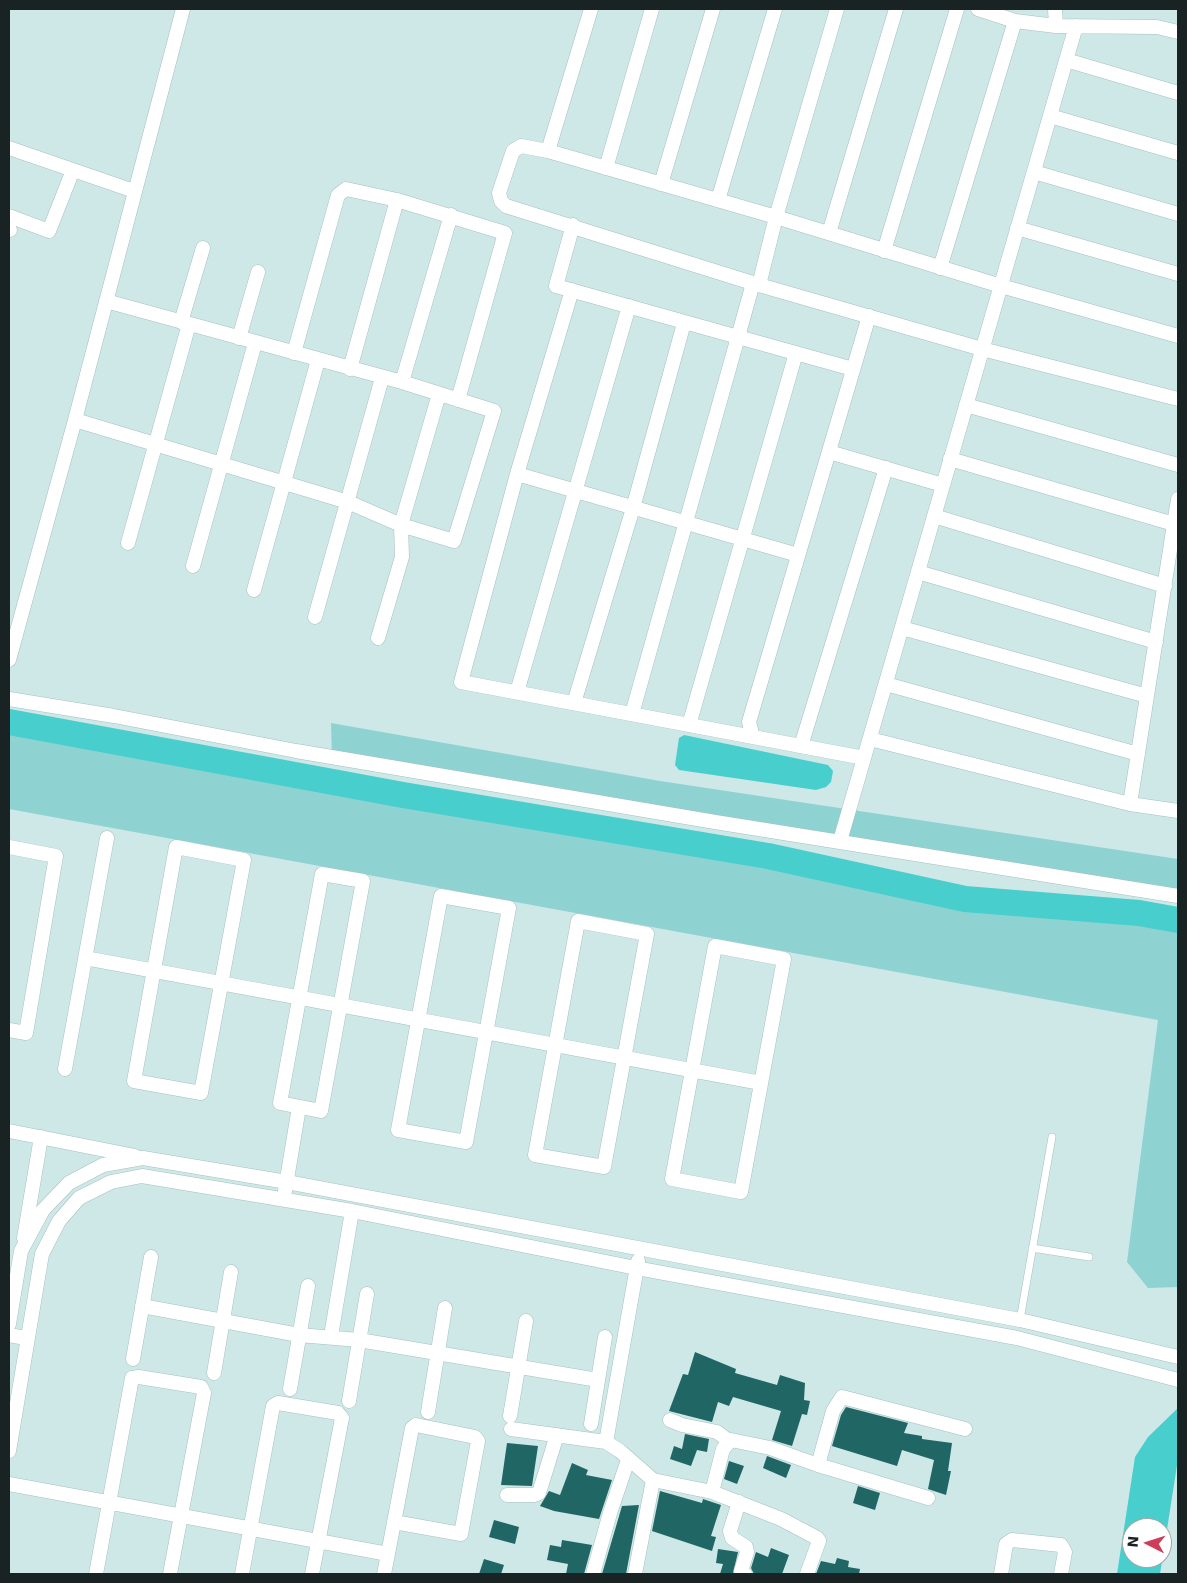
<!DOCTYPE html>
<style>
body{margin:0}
#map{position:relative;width:1187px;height:1583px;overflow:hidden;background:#cde8e7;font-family:"DejaVu Sans",sans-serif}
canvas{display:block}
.frame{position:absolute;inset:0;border:10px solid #192323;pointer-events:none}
.north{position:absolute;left:1122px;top:1518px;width:50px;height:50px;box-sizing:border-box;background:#fff;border:1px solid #a3a7a7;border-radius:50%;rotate:275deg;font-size:14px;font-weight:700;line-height:20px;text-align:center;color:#192323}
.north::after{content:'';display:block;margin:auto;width:18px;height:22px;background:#ce3e59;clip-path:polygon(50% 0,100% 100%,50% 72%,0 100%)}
</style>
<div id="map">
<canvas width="1187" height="1583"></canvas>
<div class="frame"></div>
<div class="north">N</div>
</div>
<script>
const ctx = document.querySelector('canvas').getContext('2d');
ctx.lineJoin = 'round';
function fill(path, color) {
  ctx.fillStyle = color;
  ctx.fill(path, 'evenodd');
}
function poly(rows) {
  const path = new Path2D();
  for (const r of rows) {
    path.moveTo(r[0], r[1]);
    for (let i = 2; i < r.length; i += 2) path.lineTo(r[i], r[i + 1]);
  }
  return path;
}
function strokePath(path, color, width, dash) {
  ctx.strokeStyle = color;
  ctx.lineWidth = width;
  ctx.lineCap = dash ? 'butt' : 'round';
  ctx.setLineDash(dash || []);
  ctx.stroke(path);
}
const green = poly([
 [9,722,337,783,768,856,970,900,1139,913,1178,920,1178,1287,1148,1288,1127,1262,1158,1020,9,809],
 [331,723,660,781,1178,859,1178,897,332,759]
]);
const water = poly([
 [684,735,828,765,833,771,831,782,826,787,816,790,679,770,675,765,679,738],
 [1178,1408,1178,1459,1160,1574,1117,1574,1135,1457,1148,1437],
 [1132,1528,1162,1528,1162,1558,1132,1558]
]);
const river = poly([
 [9,722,403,795,768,856,965,899,1139,913,1178,920]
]);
const building = poly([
 [695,1352,736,1369,735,1373,777,1385,780,1375,805,1383,804,1400,810,1401,807,1415,802,1414,792,1446,772,1440,781,1411,733,1397,729,1406,718,1402,712,1422,669,1411,683,1374,688,1375],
 [846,1407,908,1423,904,1433,922,1436,922,1439,952,1443,948,1471,951,1471,946,1495,928,1489,934,1460,902,1450,897,1466,832,1446,841,1415],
 [685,1434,709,1439,707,1452,697,1450,691,1466,670,1459,674,1446,682,1449],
 [507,1443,538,1446,532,1486,501,1485],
 [767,1456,791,1465,786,1478,763,1468],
 [729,1461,744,1466,737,1484,724,1479],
 [572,1463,588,1470,586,1475,612,1480,599,1519,554,1511,540,1506,549,1491,560,1495],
 [858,1486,880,1493,875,1510,853,1503],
 [660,1491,702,1503,703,1499,721,1505,711,1536,716,1537,712,1551,652,1531],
 [639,1505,626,1574,602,1574,622,1506],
 [494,1520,519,1527,515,1544,489,1537],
 [562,1540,592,1545,584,1574,566,1574,568,1564,547,1560,550,1545,561,1547],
 [771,1548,789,1555,782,1574,754,1574,751,1568,756,1552,768,1557],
 [718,1549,738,1552,733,1574,720,1574,723,1564,716,1563],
 [837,1558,849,1561,848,1567,860,1569,859,1574,816,1574,821,1561,835,1564],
 [484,1559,504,1565,501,1574,479,1574]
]);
const service = poly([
 [1032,1248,1089,1257],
 [1020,1320,1052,1137]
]);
const minor = poly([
 [591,9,548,151,521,146,513,151,499,193,501,201,506,206,759,285,982,349,1178,399],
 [978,9,1015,21,1056,26,1157,27,1178,32],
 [1055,9,1056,26],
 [1066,60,1178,93],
 [1050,116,1178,153],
 [9,148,134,191],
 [548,151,776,217,1001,286,1178,336],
 [606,168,652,9],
 [1034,172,1178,214],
 [661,184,713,9],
 [397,200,505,233,458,400],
 [718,200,775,9],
 [9,216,49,231,73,170],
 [573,225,556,286,738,337,753,283],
 [1017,228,1178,274],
 [9,230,10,230],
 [829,233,896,9],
 [884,251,957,9],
 [940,268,1015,21],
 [759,285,776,217,837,9],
 [572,290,517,474,461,682,753,737],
 [181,322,203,248],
 [239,338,258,272],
 [294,353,338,195,346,189,397,200,350,369],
 [402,382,451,215],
 [966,405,1178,465],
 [75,420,348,502,401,525,454,541,494,411,402,382,106,301],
 [829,452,943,485],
 [950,459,1174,524],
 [517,474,798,555],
 [934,516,1165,586],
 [128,543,189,324],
 [193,566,255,343],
 [918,572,1156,642],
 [254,590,318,360],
 [315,617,382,378],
 [902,628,1147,696],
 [378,638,402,557,401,525,439,394],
 [9,660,75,420,183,9],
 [886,684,1138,754],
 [517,692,629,306],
 [9,699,114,716,296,751,715,822,1178,896],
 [574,703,633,508,684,323],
 [632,714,738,337,853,369],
 [689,725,796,353],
 [870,739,1130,804,1178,811],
 [801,746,886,468],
 [864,758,753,737,749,722,869,316],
 [1130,804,1178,499],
 [840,841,1076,26],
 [9,847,56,856,26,1033,9,1030],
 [176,847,244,860,201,1093,134,1081,176,847],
 [322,874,363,881,321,1111,280,1103,322,874],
 [441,896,509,908,466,1142,398,1130,441,896],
 [578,921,647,934,604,1167,535,1155,578,921],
 [715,946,784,959,741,1192,672,1179,715,946],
 [85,958,761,1083],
 [65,1069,107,838],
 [9,1131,135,1156],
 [285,1191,299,1107],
 [24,1238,41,1137],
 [142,1306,299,1335,359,1340,598,1380],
 [9,1324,21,1251,43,1210,69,1183,103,1165,143,1158,287,1182,1020,1320,1178,1357],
 [9,1335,26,1338],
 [331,1336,352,1211],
 [133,1359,151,1257],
 [214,1373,231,1272],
 [290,1389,308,1286],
 [349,1401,367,1294],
 [428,1412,445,1308],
 [510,1416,526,1321],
 [670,1420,682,1425,717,1432,729,1441],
 [591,1424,605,1337],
 [511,1429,606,1442,620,1451,653,1480,712,1492,781,1519,817,1538,819,1541,807,1574],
 [606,1442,638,1261],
 [9,1451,42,1254,59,1221,79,1198,111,1182,142,1176,352,1211,636,1268,1017,1338,1178,1380],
 [818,1465,928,1498],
 [9,1484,388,1554],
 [712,1492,723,1449,731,1440,770,1448,818,1465,833,1411,842,1397,965,1429],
 [507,1495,534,1495,539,1493,557,1435],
 [739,1502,730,1531,732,1538,746,1547,747,1552,741,1571,745,1574],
 [96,1574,132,1378,139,1377,201,1387,204,1393,170,1574],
 [242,1574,273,1406,278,1403,338,1413,342,1418,312,1574],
 [384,1574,388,1554,412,1428,416,1425,475,1437,478,1441,461,1534,394,1522],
 [593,1574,610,1513,628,1460],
 [635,1574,653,1480],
 [1001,1574,1006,1544,1012,1540,1061,1545,1065,1552,1061,1574]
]);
fill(green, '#8ed3d2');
fill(water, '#48cecc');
strokePath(river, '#48cecc', 26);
fill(building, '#1f6665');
strokePath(service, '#a6c0bf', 8);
strokePath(minor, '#a6c0bf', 15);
strokePath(service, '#fff', 7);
strokePath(minor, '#fff', 14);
</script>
